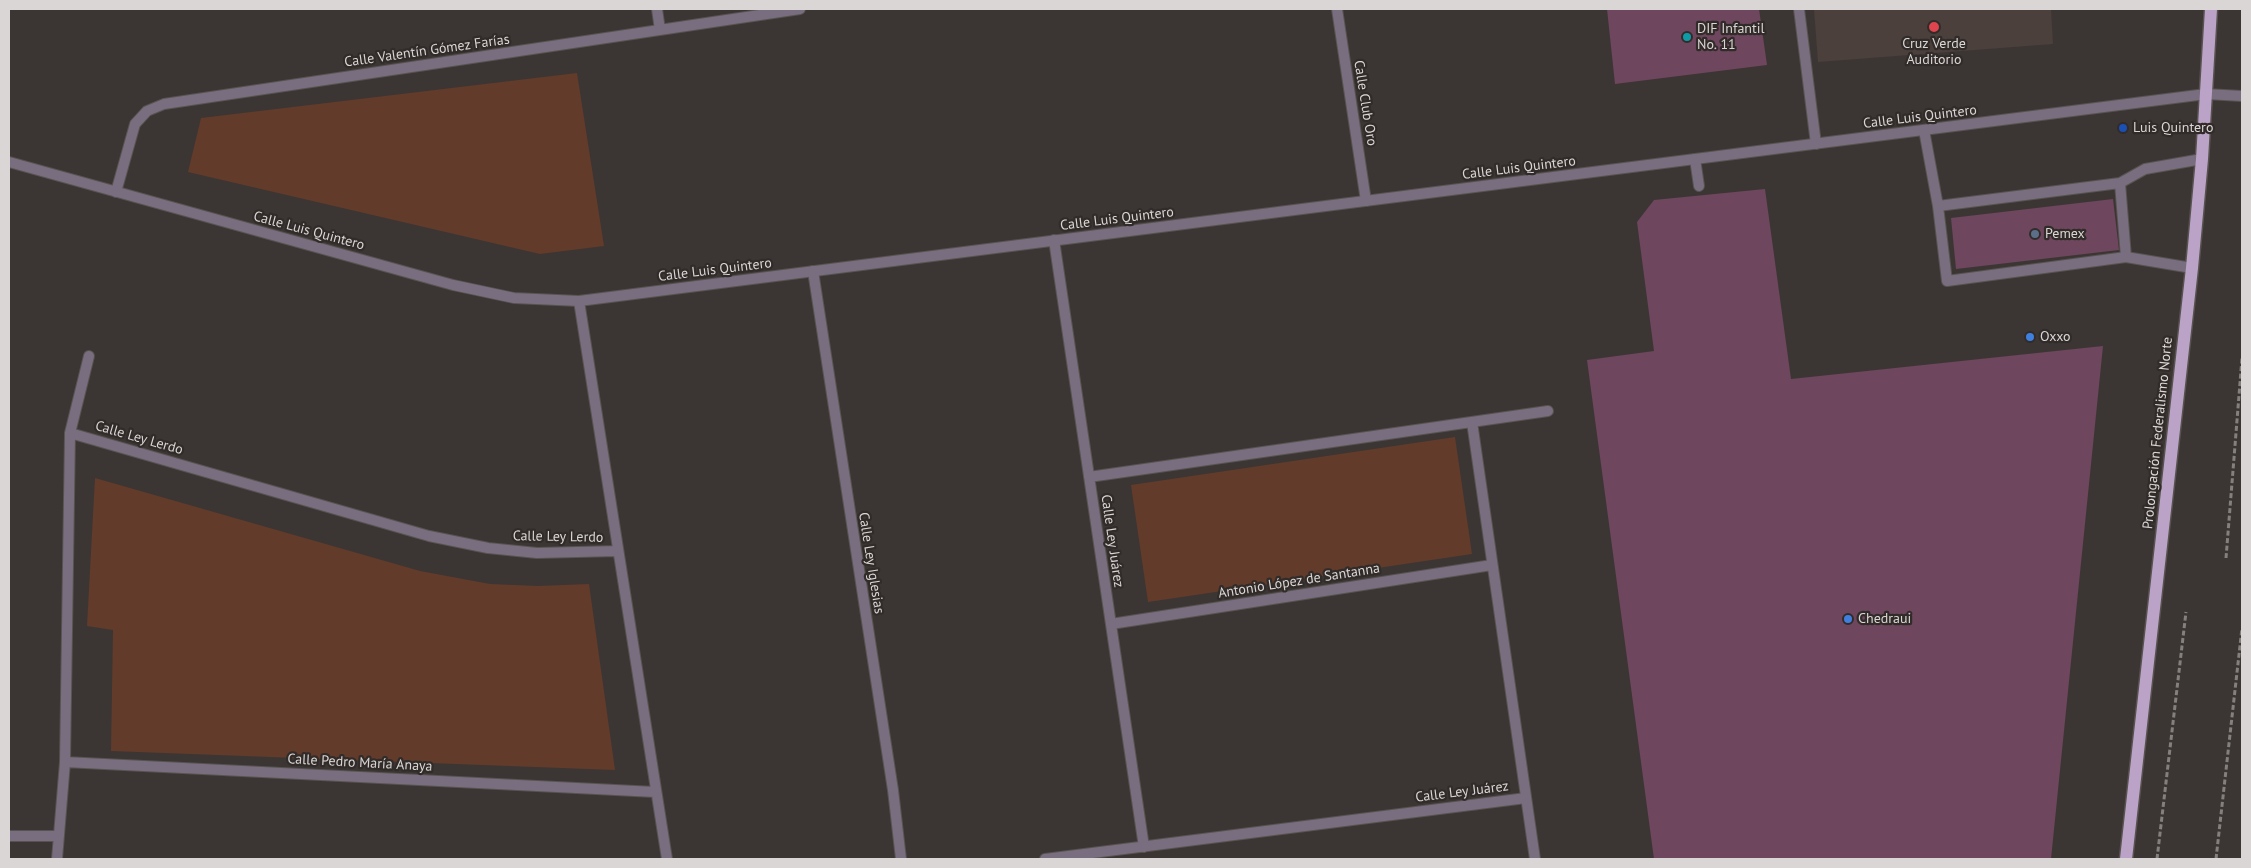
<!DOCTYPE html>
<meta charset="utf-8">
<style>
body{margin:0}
#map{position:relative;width:2251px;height:868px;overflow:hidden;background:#3b3633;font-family:"PT Sans",sans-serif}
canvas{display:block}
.frame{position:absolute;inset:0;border:10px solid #dad6d5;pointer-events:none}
</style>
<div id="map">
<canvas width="2251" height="868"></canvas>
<div class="frame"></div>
</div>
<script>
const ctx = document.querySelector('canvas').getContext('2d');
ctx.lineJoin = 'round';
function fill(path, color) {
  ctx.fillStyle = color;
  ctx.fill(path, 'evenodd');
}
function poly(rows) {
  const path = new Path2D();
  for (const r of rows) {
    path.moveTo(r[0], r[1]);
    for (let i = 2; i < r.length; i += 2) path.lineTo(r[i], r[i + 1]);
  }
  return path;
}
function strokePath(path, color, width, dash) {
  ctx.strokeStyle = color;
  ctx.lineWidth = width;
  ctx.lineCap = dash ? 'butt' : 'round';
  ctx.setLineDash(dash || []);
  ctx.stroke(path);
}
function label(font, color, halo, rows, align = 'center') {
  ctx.font = font + ' "PT Sans",sans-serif';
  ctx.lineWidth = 4.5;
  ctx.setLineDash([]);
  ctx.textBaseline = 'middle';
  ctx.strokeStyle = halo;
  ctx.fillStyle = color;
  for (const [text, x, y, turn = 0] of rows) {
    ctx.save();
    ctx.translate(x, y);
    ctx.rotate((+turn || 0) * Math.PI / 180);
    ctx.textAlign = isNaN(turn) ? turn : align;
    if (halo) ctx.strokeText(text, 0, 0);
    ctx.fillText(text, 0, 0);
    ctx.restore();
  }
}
const built = poly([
 [1814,9,2051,9,2053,44,1818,62]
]);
const green = poly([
 [577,73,604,246,540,254,188,172,201,118],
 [1455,437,1472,554,1148,602,1131,485],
 [95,478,420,571,490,584,538,586,589,584,615,770,111,751,113,630,87,626]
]);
const building = poly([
 [1607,9,1759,9,1767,65,1615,84],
 [1765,189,1791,379,2103,346,2051,859,1654,859,1587,360,1654,351,1637,222,1654,200],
 [2113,199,2119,250,1956,269,1951,218]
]);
const path = poly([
 [2226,558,2242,358],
 [2157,859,2186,612],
 [2216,859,2242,628]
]);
const service = poly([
 [1799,9,1816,144],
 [1924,130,1938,206,2120,183,2145,169,2202,159],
 [1695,159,1699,186],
 [2120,183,2126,257,2192,268],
 [1938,206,1947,281,2126,257]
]);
const minor = poly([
 [657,9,660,30],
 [1337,9,1366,201],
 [116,192,135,124,147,111,164,104,800,9],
 [1054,240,1144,847],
 [813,271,893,790,901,859],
 [579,301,667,859],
 [1472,422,1535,859],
 [70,433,429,536,488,548,537,553,617,551],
 [1089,477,1548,411],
 [1111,624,1492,565],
 [65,762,655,792],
 [9,836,58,836],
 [57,859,65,762,70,433,89,356],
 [1045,859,1526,798]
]);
const tertiary = poly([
 [9,162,453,285,514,298,579,301,2206,94,2242,96]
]);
const primary = poly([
 [2126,859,2192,268,2202,159,2211,9]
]);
const markers = [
 [1934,27,6,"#e0444e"],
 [1687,37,5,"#0f9aa8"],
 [2123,128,5,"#1a4fb4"],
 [2035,234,5,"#5c6f8a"],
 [2030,337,5,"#3f7fe0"],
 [1848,619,5,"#3f7fe0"]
];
const poiNames = [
 ["DIF Infantil",1697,29],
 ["No. 11",1697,45],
 ["Cruz Verde",1934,44,"center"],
 ["Auditorio",1934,60,"center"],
 ["Luis Quintero",2133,128],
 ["Pemex",2045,234],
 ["Oxxo",2040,337],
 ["Chedraui",1858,619]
];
const streetNames = [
 ["Calle Valentín Gómez Farías",427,51,-8],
 ["Calle Club Oro",1365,103,81],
 ["Calle Luis Quintero",1920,117,-7],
 ["Calle Luis Quintero",1519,168,-7],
 ["Calle Luis Quintero",1117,219,-7],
 ["Calle Luis Quintero",309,231,15],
 ["Calle Luis Quintero",715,270,-7],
 ["Prolongación Federalismo Norte",2158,433,-84],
 ["Calle Ley Lerdo",139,438,16],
 ["Calle Ley Lerdo",558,537,1],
 ["Calle Ley Juárez",1112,541,82],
 ["Calle Ley Iglesias",871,563,81],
 ["Antonio López de Santanna",1299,581,-9],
 ["Calle Pedro María Anaya",360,763,3],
 ["Calle Ley Juárez",1462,792,-7]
];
fill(built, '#4b403b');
fill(green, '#633b2a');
fill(building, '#6e465e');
strokePath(service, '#585350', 12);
strokePath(minor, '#585350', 12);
strokePath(tertiary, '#585350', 12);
strokePath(primary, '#585350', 15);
strokePath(path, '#84807e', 3, [5, 2.5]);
strokePath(service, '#796e7f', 10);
strokePath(minor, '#796e7f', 10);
strokePath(tertiary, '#796e7f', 10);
strokePath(primary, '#baa3c6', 12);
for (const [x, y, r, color] of markers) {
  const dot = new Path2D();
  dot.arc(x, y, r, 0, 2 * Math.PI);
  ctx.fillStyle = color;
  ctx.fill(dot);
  strokePath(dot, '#312c29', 2);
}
label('14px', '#dad6d5', '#312c29', poiNames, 'left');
label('14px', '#dad6d5', '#312c29', streetNames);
</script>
